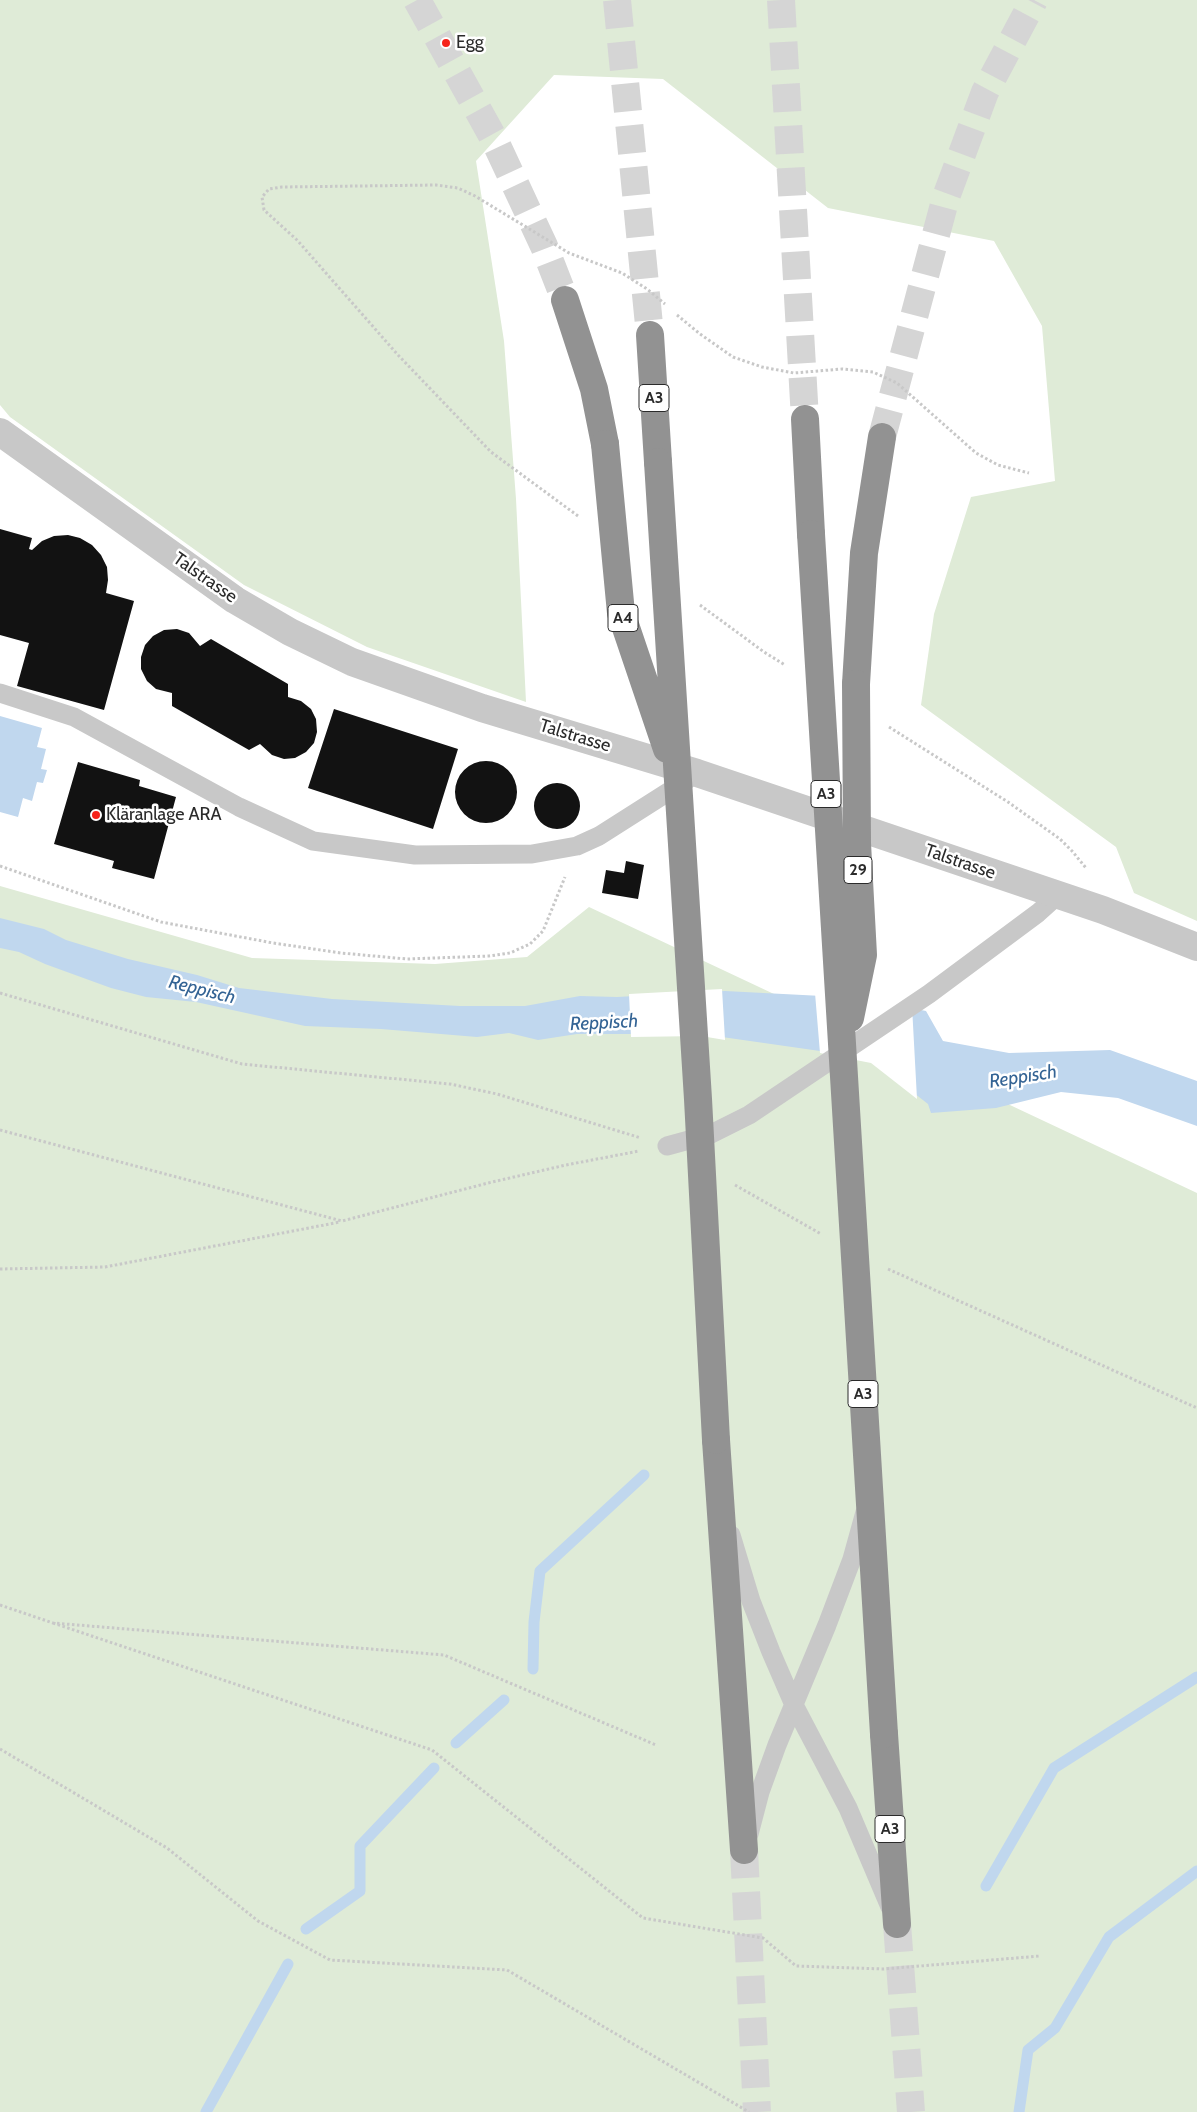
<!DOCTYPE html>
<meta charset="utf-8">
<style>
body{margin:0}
canvas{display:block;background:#fff}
</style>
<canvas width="1197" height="2112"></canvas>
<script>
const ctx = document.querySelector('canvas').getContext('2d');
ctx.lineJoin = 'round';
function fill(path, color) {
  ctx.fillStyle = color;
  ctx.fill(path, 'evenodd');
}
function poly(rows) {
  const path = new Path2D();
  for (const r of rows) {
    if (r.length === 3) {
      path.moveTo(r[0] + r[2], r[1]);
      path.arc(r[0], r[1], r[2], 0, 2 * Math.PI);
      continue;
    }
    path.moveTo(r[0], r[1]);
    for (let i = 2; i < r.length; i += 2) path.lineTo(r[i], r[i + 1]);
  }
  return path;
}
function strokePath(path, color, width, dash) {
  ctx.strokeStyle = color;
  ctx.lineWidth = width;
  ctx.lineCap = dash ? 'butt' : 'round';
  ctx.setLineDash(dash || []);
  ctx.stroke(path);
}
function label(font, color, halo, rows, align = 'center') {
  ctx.font = font + ' Cabin,sans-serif';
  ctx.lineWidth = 5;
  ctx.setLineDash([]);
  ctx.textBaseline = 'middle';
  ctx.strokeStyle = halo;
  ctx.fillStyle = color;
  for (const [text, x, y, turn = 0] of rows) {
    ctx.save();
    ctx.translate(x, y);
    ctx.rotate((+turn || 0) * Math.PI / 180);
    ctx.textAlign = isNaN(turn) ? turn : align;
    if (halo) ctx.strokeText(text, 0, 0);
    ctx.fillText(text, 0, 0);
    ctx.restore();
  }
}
const green = poly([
 [0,0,1197,0,1197,921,1134,893,1116,847,921,705,934,614,971,497,1055,481,1042,326,994,241,828,208,663,79,554,75,476,161,504,341,516,499,526,702,367,647,244,585,10,417,0,405],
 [0,886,252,958,435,964,527,957,589,907,1197,1193,1197,2112,0,2112]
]);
const water = poly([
 [0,716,42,728,37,747,46,749,41,769,47,770,43,783,37,782,32,801,23,798,18,817,0,812],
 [0,918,44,929,66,940,128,959,197,975,239,988,332,999,460,1006,525,1006,580,996,617,997,725,991,861,998,926,1011,943,1041,1009,1053,1110,1050,1197,1081,1197,1126,1118,1098,1061,1092,996,1108,931,1113,928,1104,873,1061,820,1051,701,1034,577,1034,538,1040,509,1033,477,1037,381,1029,305,1026,196,1002,146,997,111,988,45,964,19,952,0,948]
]);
const pier = poly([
 [722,989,725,1040,701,1036,631,1037,629,994],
 [815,993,862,996,912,1006,917,1099,871,1063,820,1053]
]);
const stream = poly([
 [533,1669,534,1622,540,1571,644,1475],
 [456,1743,504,1700],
 [986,1886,1054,1768,1197,1677],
 [306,1929,360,1891,360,1846,434,1768],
 [206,2112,288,1964],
 [1019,2112,1028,2050,1055,2028,1109,1937,1197,1871]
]);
const building = poly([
 [0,529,32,538,29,549,32,550,42,541,54,536,68,535,80,538,92,545,101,555,107,567,108,580,106,593,134,601,104,710,17,686,29,643,0,635],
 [177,629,189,633,200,646,211,639,288,684,288,697,301,701,311,709,316,719,317,732,314,743,306,752,295,758,284,759,272,755,260,744,249,750,172,706,172,693,156,689,147,681,141,669,141,657,145,645,153,636,164,630],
 [334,709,458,749,433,829,308,788],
 [486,792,31],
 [78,762,140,780,139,786,176,797,154,879,112,868,114,861,54,844],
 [557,806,23],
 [626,861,644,865,638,899,602,893,606,870,624,873]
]);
const highwayTunnel = poly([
 [417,0,494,139,544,246,565,300],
 [617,0,650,335],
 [781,0,805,419],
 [882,437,946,197,985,92,1034,0],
 [744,1850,757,2112],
 [897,1924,911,2112]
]);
const path = poly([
 [677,315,700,334,733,357,762,367,794,373,842,369,873,372,897,383,976,453,998,465,1029,473],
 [578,516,491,452,398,355,297,240,264,210,262,197,269,189,282,187,436,185,458,188,475,196,569,253,622,273,647,289,665,304],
 [700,605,764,652,785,665],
 [889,727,1008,802,1060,839,1072,851,1086,868],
 [0,866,161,922,273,943,341,953,407,959,489,956,510,953,521,948,530,944,543,931,565,877],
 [0,993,242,1064,450,1084,497,1094,641,1138],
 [0,1130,342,1221,488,1183,566,1165,639,1151],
 [735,1185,821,1234],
 [0,1269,105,1267,340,1222],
 [888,1269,1197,1408],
 [0,1605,53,1623,444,1655,656,1745],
 [53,1623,432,1750,643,1918,763,1938,796,1966,884,1969,1040,1956],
 [0,1749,167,1848,258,1921,330,1960,507,1970,749,2112]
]);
const lane = poly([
 [0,693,74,717,239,807,313,841,415,855,532,854,577,846,599,836,687,780],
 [667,1146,711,1134,749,1115,929,994,1038,913,1058,895],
 [731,1535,751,1601,771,1652,794,1705,848,1808,890,1907],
 [749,1834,760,1792,777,1745,827,1625,852,1559,865,1512]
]);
const street = poly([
 [0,432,235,600,290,632,352,662,482,708,697,773,1103,910,1197,947]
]);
const highway = poly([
 [565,300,594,389,605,444],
 [650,335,658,462],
 [805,419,811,534],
 [856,684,864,553,882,437],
 [716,1440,744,1850],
 [884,1734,897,1924]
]);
const highwayBridge = poly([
 [605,444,621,613,667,749],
 [658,462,698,1099,716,1440],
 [811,534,884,1734],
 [850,1018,863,955,857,843,856,684]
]);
const markers = [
 [446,43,5,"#f6231a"],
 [96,815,5,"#f6231a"]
];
const shields = [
 [654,398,30],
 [623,618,30],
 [826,794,30],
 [858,870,28],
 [863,1394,30],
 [890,1829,30]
];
const shieldNames = [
 ["A3",654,398],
 ["A4",623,618],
 ["A3",826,794],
 ["29",858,870],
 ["A3",863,1394],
 ["A3",890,1829]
];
const poiNames = [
 ["Egg",456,43],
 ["Kläranlage ARA",106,815]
];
const streetNames = [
 ["Talstrasse",205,578,35],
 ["Talstrasse",575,736,17],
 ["Talstrasse",960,862,19]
];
const waterNames = [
 ["Reppisch",202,990,14],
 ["Reppisch",604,1023,-3],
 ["Reppisch",1023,1077,-9]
];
fill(green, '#dfebd7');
fill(water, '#c0d7ee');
fill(pier, '#fff');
strokePath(stream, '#c0d7ee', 11);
fill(building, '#121212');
strokePath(highwayTunnel, '#d5d5d5', 28, [28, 14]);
strokePath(path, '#c8c8c8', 3, [2.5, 2.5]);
strokePath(lane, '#c8c8c8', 19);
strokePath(street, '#c8c8c8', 28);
strokePath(highway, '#929292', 28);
strokePath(highwayBridge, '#929292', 28);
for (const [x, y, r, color] of markers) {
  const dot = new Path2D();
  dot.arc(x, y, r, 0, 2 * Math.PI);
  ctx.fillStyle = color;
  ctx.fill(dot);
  strokePath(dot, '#fff', 2);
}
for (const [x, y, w] of shields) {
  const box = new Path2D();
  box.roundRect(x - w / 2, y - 13.5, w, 27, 4);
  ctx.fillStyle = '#fff';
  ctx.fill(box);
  strokePath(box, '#2b2b2b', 1);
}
label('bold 16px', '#2b2b2b', null, shieldNames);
label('18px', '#2b2b2b', '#fff', poiNames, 'left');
label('18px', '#2b2b2b', '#fff', streetNames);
label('italic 19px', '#336394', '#fff', waterNames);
</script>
